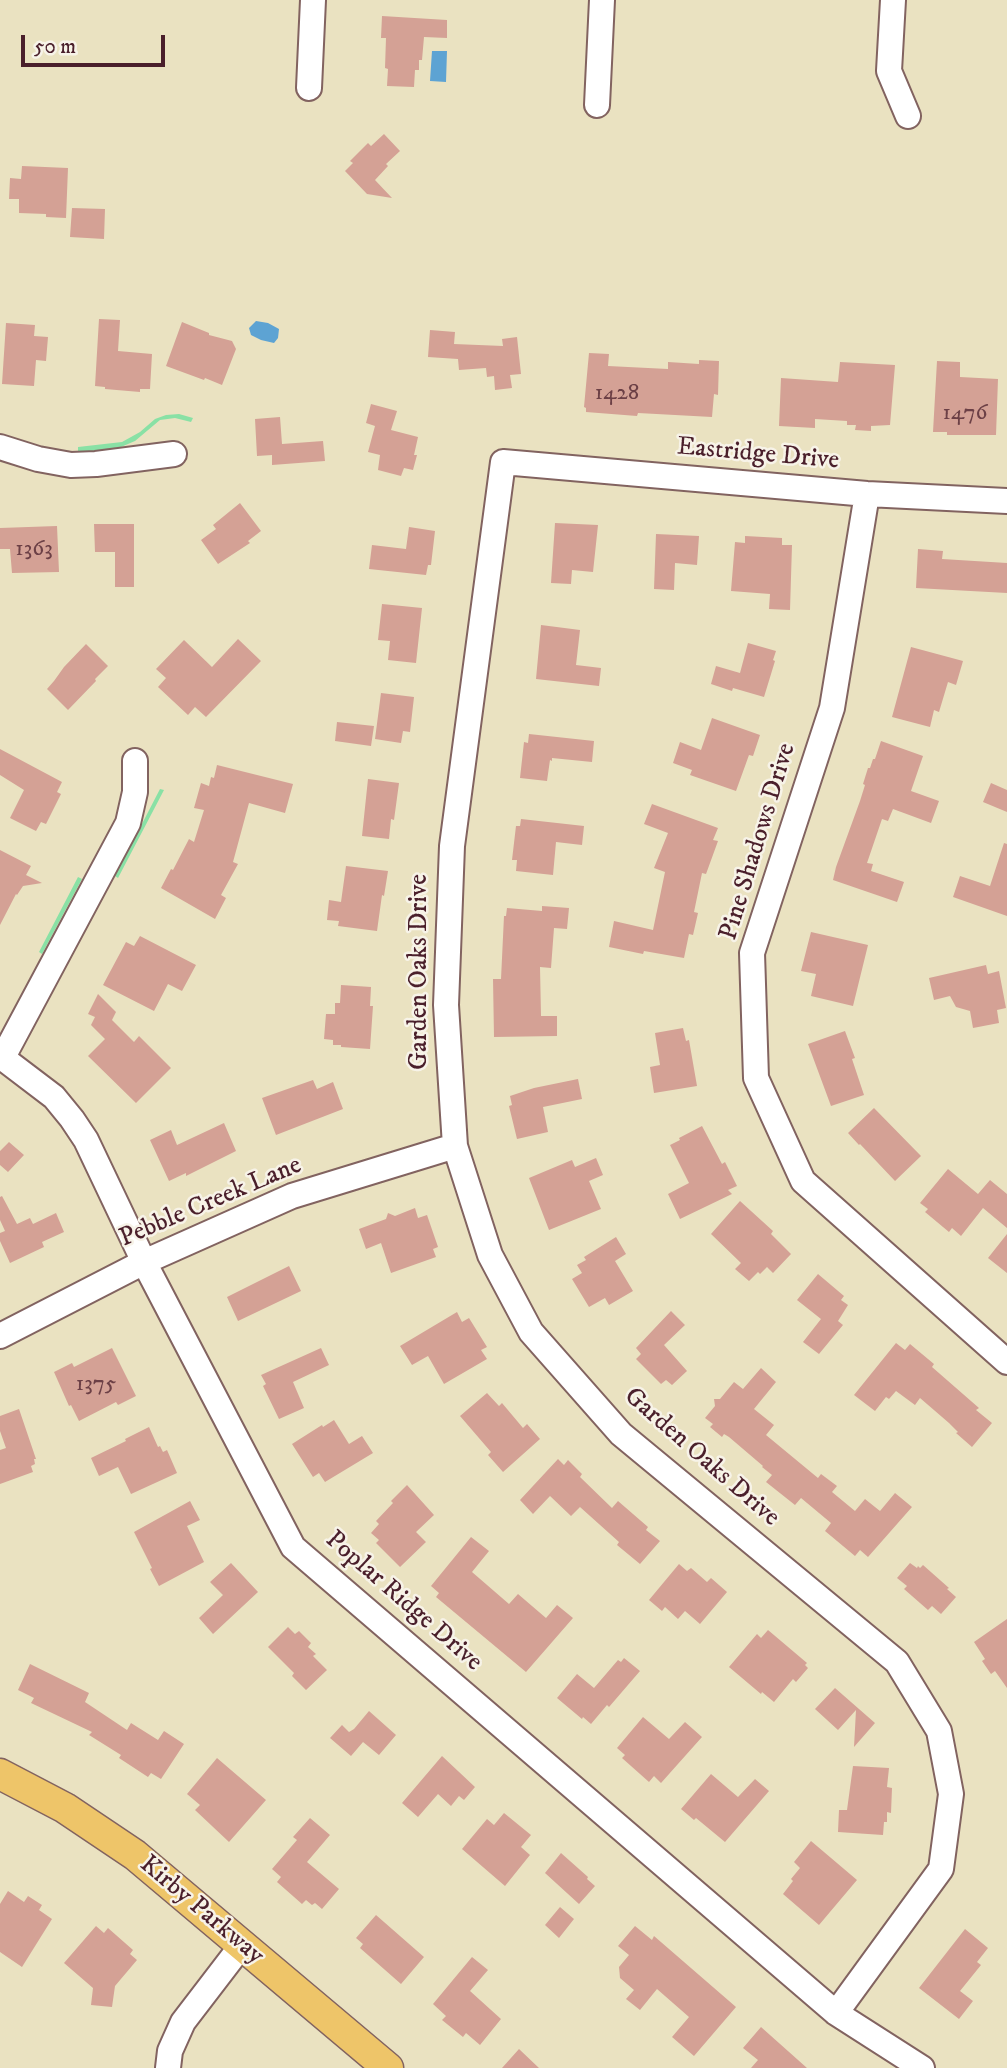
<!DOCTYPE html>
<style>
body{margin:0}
#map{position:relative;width:1007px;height:2068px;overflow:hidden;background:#eae2c1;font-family:"IM FELL DW Pica",serif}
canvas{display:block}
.scale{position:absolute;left:21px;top:35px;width:144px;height:32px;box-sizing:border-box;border:4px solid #4a1f2b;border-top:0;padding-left:9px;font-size:21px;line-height:24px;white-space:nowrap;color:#4a1f2b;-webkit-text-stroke:5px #f7f3e8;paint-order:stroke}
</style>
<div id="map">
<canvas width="1007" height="2068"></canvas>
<div class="scale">50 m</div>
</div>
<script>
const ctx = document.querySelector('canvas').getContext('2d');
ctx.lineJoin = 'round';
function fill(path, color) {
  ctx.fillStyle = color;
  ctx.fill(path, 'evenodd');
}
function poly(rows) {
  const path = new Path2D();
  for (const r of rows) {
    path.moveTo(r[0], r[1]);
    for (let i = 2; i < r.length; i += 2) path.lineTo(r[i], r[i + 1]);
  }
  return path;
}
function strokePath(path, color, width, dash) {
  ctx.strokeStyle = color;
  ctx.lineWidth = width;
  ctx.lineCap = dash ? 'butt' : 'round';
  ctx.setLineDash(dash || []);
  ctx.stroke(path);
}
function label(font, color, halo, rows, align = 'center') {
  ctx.font = font + ' "IM FELL DW Pica",serif';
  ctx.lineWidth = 5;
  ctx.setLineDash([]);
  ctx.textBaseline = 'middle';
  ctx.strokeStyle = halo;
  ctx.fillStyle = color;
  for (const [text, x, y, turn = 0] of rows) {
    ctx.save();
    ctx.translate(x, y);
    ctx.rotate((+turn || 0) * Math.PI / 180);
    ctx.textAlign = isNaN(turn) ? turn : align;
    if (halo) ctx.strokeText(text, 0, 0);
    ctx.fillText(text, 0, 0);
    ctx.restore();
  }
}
const green = poly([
 [179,414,193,418,191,422,175,418,160,420,135,441,121,447,96,451,78,451,78,447,122,442,140,432,155,419,166,415],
 [160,789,164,790,118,878,115,876],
 [78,877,82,879,42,954,39,952]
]);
const water = poly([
 [432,51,447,51,446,82,430,81],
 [256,321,268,323,279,329,278,338,274,343,261,340,251,335,249,328]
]);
const building = poly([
 [382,16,447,20,447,38,424,37,422,60,419,60,419,70,415,70,414,87,387,86,388,69,385,68,386,38,381,38],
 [384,134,400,151,386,164,388,166,375,180,392,198,367,194,345,171,353,163,350,161,368,143,371,146],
 [22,166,68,168,66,218,46,217,46,214,19,213,19,199,9,199,10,178,21,179],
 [72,208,105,209,104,239,70,237],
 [99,319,120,320,118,351,152,354,150,389,140,389,140,392,105,389,105,387,95,386],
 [182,322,209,333,209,335,232,341,236,349,222,385,205,378,204,380,166,366],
 [6,323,35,325,34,336,48,337,46,361,36,360,34,386,2,384],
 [430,330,455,332,454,344,503,346,502,339,517,337,521,374,510,375,512,388,495,390,494,376,487,377,486,368,459,370,458,359,428,357],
 [589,353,609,354,608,366,668,369,668,362,699,364,699,360,719,361,718,395,714,394,712,417,638,413,637,416,586,412,586,408,584,407],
 [937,361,960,362,960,377,998,379,996,435,947,435,947,432,933,432],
 [840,362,895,365,890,425,871,426,871,431,855,430,856,425,847,425,847,421,815,419,815,428,779,426,781,378,838,382],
 [371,404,397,411,391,430,418,437,414,455,417,455,413,470,404,468,401,476,378,470,380,455,368,452,375,426,366,423],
 [280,417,282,444,323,441,325,461,272,465,272,455,257,456,255,419],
 [240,503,261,531,248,541,250,543,218,564,201,540,216,529,213,525],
 [555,523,598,525,593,572,572,570,571,584,551,583],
 [94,524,134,524,134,587,115,587,115,552,95,552],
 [57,526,59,572,12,573,10,549,0,549,0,528],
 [409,527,435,531,431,565,428,565,426,575,369,569,372,545,406,549],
 [656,534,699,536,697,565,675,563,674,590,654,589],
 [745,536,782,538,782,545,792,545,790,610,769,609,770,594,731,591,735,542,745,543],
 [918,549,943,551,942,559,1007,563,1007,593,916,588],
 [382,604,422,608,416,663,388,660,390,641,378,640],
 [541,625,580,630,576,665,601,668,599,686,536,679],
 [238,639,261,661,206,717,195,707,188,715,158,687,166,678,156,669,184,640,212,667],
 [748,643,776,651,773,660,775,661,764,697,733,688,732,691,711,684,716,666,740,673],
 [86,644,108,666,95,679,96,681,68,710,47,689,54,681,64,667],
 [911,647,963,661,956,685,948,682,939,712,934,710,930,727,892,717],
 [381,693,414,697,410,732,403,731,401,743,375,739],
 [712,718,760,735,753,756,749,755,736,791,690,775,692,770,673,763,680,742,701,750],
 [337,722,374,726,371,746,335,741],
 [529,734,594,741,592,762,552,758,552,761,550,760,547,781,520,778,524,742,528,743],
 [881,741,923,756,911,791,939,801,931,823,893,809,888,821,882,819,867,863,873,864,871,871,904,882,897,902,833,880,836,867,860,801,865,785,863,784,868,768,870,768,873,759,875,759],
 [0,749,62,782,57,792,61,794,46,824,41,822,36,831,10,818,24,790,0,775],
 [217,765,293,784,285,813,249,803,233,862,238,864,221,895,226,898,215,919,161,888,171,869,173,870,189,839,194,842,204,810,194,808,201,783,209,786,211,777,214,778],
 [368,779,399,783,394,820,391,819,389,839,362,836],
 [991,783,1007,790,1007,812,983,802],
 [652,804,718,828,713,840,718,841,706,874,702,873,694,912,698,913,693,935,689,934,684,958,644,951,643,954,609,947,614,921,653,930,665,872,654,868,668,833,644,824],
 [521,819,584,826,582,845,556,842,553,875,516,871,517,860,512,860,516,826,520,826],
 [1004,843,1007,844,1007,916,953,897,960,876,990,886],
 [0,850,31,866,26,875,42,883,23,886,17,895,16,894,0,925],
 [346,866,388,871,384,896,382,895,377,931,338,926,339,921,327,920,329,900,341,902],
 [542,906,569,908,567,929,554,928,551,968,540,967,541,1016,557,1016,557,1036,494,1037,493,979,501,979,504,916,506,916,507,908,542,911],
 [811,932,868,945,853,1006,811,996,816,974,801,971],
 [140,936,196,965,182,991,168,984,154,1011,103,985,126,942,134,946],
 [986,965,988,974,999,971,1006,1008,997,1010,999,1023,973,1028,970,1011,956,1007,950,996,934,1000,929,978],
 [341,985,371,987,370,1006,373,1006,370,1049,341,1047,341,1045,333,1045,333,1040,324,1039,326,1014,335,1014,335,1003,340,1003],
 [98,994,116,1012,112,1020,134,1042,139,1036,171,1068,136,1103,88,1056,105,1039,91,1025,95,1017,88,1014],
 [683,1028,686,1041,689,1040,697,1086,654,1093,650,1067,660,1065,655,1033],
 [845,1031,855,1058,852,1059,864,1095,831,1106,808,1044],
 [578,1079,582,1099,543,1107,548,1132,517,1139,509,1106,512,1105,510,1096,534,1088],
 [313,1080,317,1089,333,1082,343,1109,276,1135,262,1098],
 [874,1108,921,1156,895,1181,860,1144,859,1145,848,1133],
 [224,1123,236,1151,186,1176,186,1173,169,1181,150,1140,171,1130,177,1145],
 [702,1126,722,1164,725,1162,737,1186,728,1190,732,1194,680,1219,668,1194,689,1183,670,1145,680,1140,679,1138],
 [9,1142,24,1155,8,1172,0,1165,0,1151],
 [596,1158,603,1175,589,1181,601,1209,549,1230,529,1178,572,1160,575,1167],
 [948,1169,978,1194,990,1180,1007,1194,1007,1228,983,1208,961,1236,952,1228,949,1232,925,1212,928,1209,920,1203],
 [2,1196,17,1224,30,1218,33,1224,56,1213,64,1232,42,1242,44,1247,10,1263,0,1241,0,1233,5,1231,0,1220,0,1197],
 [740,1201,773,1231,771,1234,791,1254,773,1273,767,1267,760,1274,758,1272,749,1281,735,1269,741,1263,711,1234],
 [415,1208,418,1218,427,1215,438,1247,433,1249,436,1257,391,1273,381,1243,366,1249,359,1229,386,1219,388,1213,395,1216],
 [1007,1234,1007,1273,988,1258],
 [616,1237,626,1254,615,1261,633,1291,609,1305,605,1298,589,1307,572,1279,582,1273,577,1265,586,1260,584,1257],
 [289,1266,301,1291,238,1321,227,1297],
 [818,1274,844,1296,841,1300,848,1305,838,1321,843,1325,819,1354,803,1342,821,1319,797,1300],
 [671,1311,685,1325,664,1345,687,1371,672,1385,666,1380,661,1384,636,1359,641,1354,636,1348],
 [457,1312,462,1322,469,1318,487,1347,481,1350,487,1359,444,1384,428,1356,412,1365,400,1346],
 [896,1343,905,1350,910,1344,934,1364,932,1367,979,1408,976,1410,992,1423,972,1447,956,1433,958,1432,949,1423,920,1398,915,1405,896,1391,889,1399,886,1397,875,1411,854,1395],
 [112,1348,136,1396,118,1405,116,1402,79,1421,71,1405,69,1406,54,1372,72,1363,74,1367],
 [321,1348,329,1365,293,1382,304,1408,279,1419,263,1386,266,1384,261,1375],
 [761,1368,776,1382,754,1409,774,1425,766,1435,818,1478,821,1474,837,1486,832,1492,855,1511,865,1499,880,1511,895,1493,912,1507,868,1557,860,1550,855,1556,825,1531,831,1523,801,1498,795,1505,766,1482,772,1475,762,1467,763,1466,729,1437,724,1434,722,1437,710,1427,713,1424,705,1418,715,1406,714,1399,720,1399,734,1382,743,1389],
 [487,1393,499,1406,502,1403,523,1428,527,1424,540,1439,503,1472,488,1455,491,1452,460,1416],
 [19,1409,36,1459,34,1459,35,1464,31,1466,33,1472,0,1484,0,1450,6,1448,0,1431,0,1416],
 [334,1420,349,1444,362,1436,373,1453,325,1482,319,1473,313,1477,292,1444,322,1425,323,1427],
 [149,1427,158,1447,160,1446,163,1452,167,1450,177,1473,131,1494,118,1467,99,1476,91,1458,126,1441,125,1439],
 [558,1459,564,1465,568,1460,582,1474,580,1477,612,1508,618,1501,648,1527,646,1530,660,1541,640,1564,617,1545,619,1542,580,1507,571,1516,550,1496,533,1514,520,1500],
 [407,1485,434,1515,416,1532,426,1542,400,1567,376,1543,379,1540,371,1533,379,1524,376,1521,393,1503,391,1501],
 [190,1501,200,1520,187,1526,204,1562,159,1586,150,1569,152,1568,134,1532],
 [471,1537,489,1551,472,1572,509,1604,518,1594,546,1618,557,1605,573,1618,526,1672,436,1597,439,1593,431,1586],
 [231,1563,258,1592,213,1634,199,1618,223,1595,210,1582],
 [910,1563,917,1568,918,1566,920,1568,923,1565,949,1588,947,1589,956,1597,941,1614,932,1606,928,1610,904,1589,907,1586,897,1578],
 [679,1564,687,1571,691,1568,707,1582,711,1578,727,1592,700,1624,685,1611,678,1619,665,1607,662,1611,649,1600],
 [1007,1619,1007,1688,995,1671,991,1674,982,1661,985,1659,974,1642],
 [288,1627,295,1634,299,1631,311,1643,308,1647,316,1654,313,1656,327,1670,306,1690,292,1676,294,1673,268,1647],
 [768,1630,807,1663,805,1665,808,1668,796,1682,793,1679,774,1702,762,1692,761,1694,729,1667,757,1634,761,1638],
 [624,1658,640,1671,609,1707,607,1705,591,1724,583,1717,582,1719,557,1698,577,1674,594,1688,618,1660,621,1662],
 [30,1664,89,1693,85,1702,127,1730,131,1723,158,1740,164,1731,184,1744,161,1779,151,1773,148,1777,119,1758,121,1755,89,1735,92,1732,31,1703,34,1698,18,1690],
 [835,1688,875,1723,854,1747,856,1710,838,1730,815,1709],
 [369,1711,396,1735,379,1755,363,1742,351,1756,330,1738,342,1725,349,1732,354,1729],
 [643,1717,669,1739,685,1722,702,1737,661,1783,654,1776,649,1782,622,1758,625,1755,617,1748],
 [442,1756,475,1787,464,1800,459,1796,451,1806,438,1794,418,1817,402,1803],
 [217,1758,266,1800,229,1842,195,1810,200,1805,187,1794],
 [853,1766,889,1768,887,1787,892,1788,891,1813,887,1812,887,1822,884,1822,883,1835,838,1832,839,1810,847,1810],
 [711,1774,738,1797,755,1779,769,1791,725,1842,696,1818,694,1820,681,1809],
 [504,1813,531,1835,521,1847,530,1855,505,1886,462,1849,487,1819,494,1825],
 [310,1818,330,1835,307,1862,339,1889,322,1909,315,1903,312,1905,306,1900,302,1904,277,1882,281,1877,272,1869,297,1840,293,1837],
 [811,1841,857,1880,819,1925,783,1894,793,1881,791,1879,800,1868,794,1862],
 [561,1853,588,1877,587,1879,595,1886,579,1904,545,1873],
 [8,1891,24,1902,28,1896,42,1905,39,1910,52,1919,22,1967,0,1952,0,1904],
 [560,1907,574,1919,559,1938,545,1925],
 [376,1915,424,1957,401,1984,360,1948,363,1944,356,1938],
 [96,1926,104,1933,108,1928,133,1950,130,1954,137,1960,115,1986,112,2007,91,2005,93,1988,64,1963],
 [635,1926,652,1940,654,1936,736,2007,694,2056,672,2037,689,2017,657,1989,640,2010,626,1999,634,1990,620,1978,619,1967,629,1955,618,1946],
 [965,1929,988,1948,977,1962,981,1965,960,1991,973,2001,959,2019,919,1988],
 [472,1957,488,1970,470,1991,501,2019,480,2045,466,2033,463,2037,442,2020,446,2016,433,2004],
 [761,2027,807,2068,751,2068,758,2060,743,2048],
 [519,2049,539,2068,502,2068]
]);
const minor = poly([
 [893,0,889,71,908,116],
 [309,88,313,0],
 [597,105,602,0],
 [0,447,38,459,71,465,96,464,174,454],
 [867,494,832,708,752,953,756,1078,803,1181,1007,1362],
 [0,1056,54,1097,72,1119,86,1140,144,1262,293,1547,836,2013,922,2068],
 [3,1057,128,823,135,792,135,761],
 [0,1336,144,1262,292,1196,455,1146],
 [836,2013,941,1869,951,1794,939,1731,897,1662,621,1434,531,1332,490,1255,455,1146,446,1005,452,846,503,462,867,494,1007,501],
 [168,2068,170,2051,183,2022,242,1945]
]);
const major = poly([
 [0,1774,65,1808,135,1855,388,2068]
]);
const numberNames = [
 ["1428",617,394],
 ["1476",965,414],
 ["1363",34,550],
 ["1375",96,1385]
];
const streetNames = [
 ["Eastridge Drive",758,455,5],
 ["Pine Shadows Drive",759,842,-73],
 ["Garden Oaks Drive",421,972,-90],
 ["Pebble Creek Lane",211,1203,-23],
 ["Garden Oaks Drive",701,1458,41],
 ["Poplar Ridge Drive",403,1602,41],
 ["Kirby Parkway",201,1911,40]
];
fill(green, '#89e1a5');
fill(water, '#5da3d3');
fill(building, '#d4a195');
strokePath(minor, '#826360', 28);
strokePath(major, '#826360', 33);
strokePath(minor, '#fff', 24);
strokePath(major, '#eec569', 30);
label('23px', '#6c4046', null, numberNames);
label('26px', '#4a1f2b', '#f7f3e8', streetNames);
</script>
